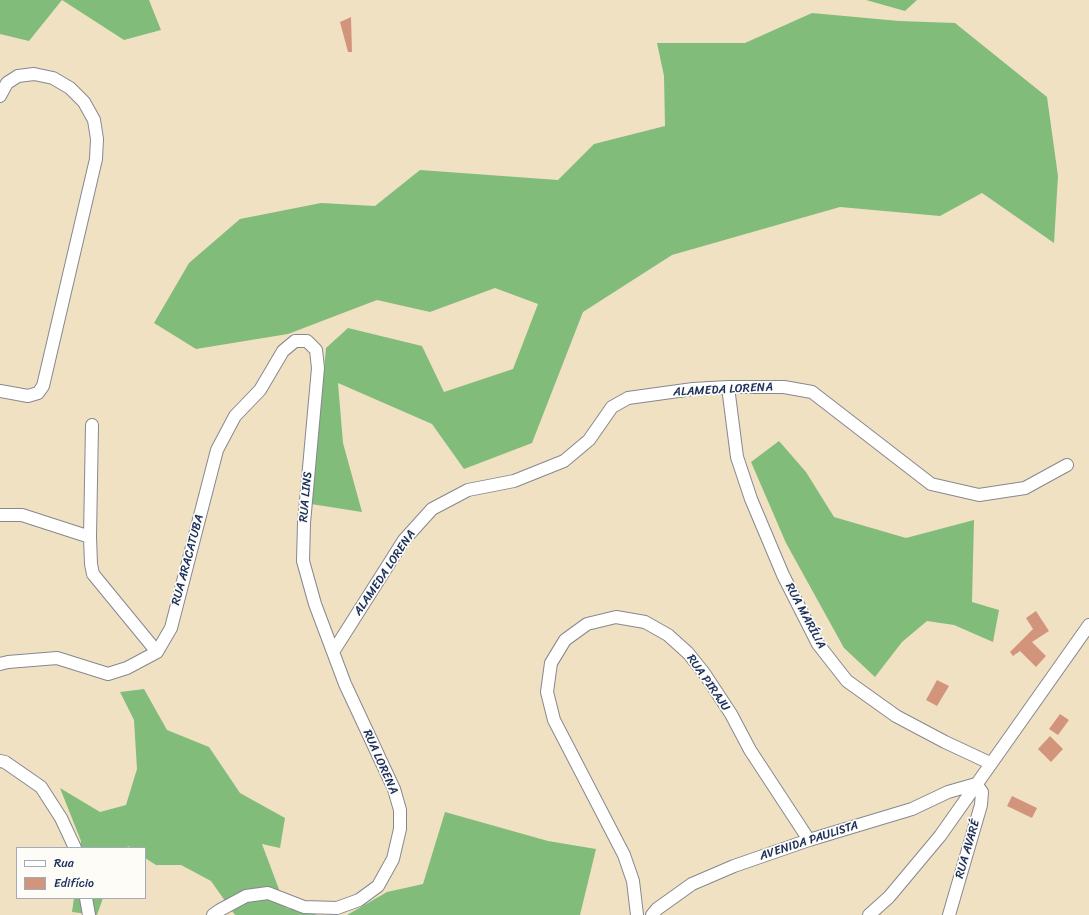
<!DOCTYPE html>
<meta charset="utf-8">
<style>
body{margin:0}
#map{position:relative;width:1089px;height:915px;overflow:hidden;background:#f1e1c3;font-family:Sriracha,sans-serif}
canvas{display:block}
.legend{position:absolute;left:16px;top:847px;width:130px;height:52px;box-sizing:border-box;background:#fdfcf7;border:1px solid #a3aaba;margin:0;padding:5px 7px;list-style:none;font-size:12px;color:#1b2f5e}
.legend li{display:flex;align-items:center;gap:8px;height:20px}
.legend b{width:20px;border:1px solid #a3aaba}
</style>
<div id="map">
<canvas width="1089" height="915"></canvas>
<ul class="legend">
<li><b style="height:5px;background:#fff"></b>Rua</li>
<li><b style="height:11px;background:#d3947c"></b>Edifício</li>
</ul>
</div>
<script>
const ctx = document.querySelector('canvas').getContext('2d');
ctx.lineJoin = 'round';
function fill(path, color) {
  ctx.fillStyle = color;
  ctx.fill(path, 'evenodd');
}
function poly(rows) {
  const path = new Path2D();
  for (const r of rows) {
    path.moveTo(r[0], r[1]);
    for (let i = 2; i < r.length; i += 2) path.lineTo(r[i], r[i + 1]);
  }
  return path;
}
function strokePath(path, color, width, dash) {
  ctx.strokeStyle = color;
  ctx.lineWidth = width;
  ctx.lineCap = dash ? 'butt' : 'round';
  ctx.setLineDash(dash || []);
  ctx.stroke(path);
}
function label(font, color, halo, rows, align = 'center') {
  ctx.font = font + ' Sriracha,sans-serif';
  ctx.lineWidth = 3.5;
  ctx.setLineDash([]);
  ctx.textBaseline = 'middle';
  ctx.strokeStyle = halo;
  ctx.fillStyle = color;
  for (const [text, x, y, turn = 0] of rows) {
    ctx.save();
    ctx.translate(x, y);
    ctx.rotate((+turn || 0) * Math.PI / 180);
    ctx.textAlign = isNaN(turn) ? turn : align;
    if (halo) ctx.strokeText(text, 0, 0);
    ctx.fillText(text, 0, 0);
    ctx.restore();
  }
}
const forest = poly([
 [0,0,62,0,29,41,0,34],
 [62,0,149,0,161,30,124,40],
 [866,0,917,0,905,11],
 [812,13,899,21,955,23,1047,97,1058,176,1054,243,982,193,940,216,840,207,672,255,583,312,532,443,464,469,432,424,338,383,343,443,362,512,311,504,326,348,348,328,422,346,444,392,513,369,538,304,495,288,430,312,377,300,288,334,196,349,154,323,189,263,240,219,321,203,375,206,420,170,558,180,594,144,665,126,664,76,657,43,745,43],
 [779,441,806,472,834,517,906,538,974,520,972,602,999,610,993,642,954,625,927,621,902,642,875,677,844,648,786,543,751,462],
 [144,689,167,730,209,747,240,793,285,818,280,848,262,844,286,908,318,915,235,915,211,881,181,865,156,865,145,858,145,848,131,848,128,846,127,848,80,848,81,841,60,788,100,812,126,805,137,769,134,720,120,692],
 [445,812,548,841,596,849,580,915,347,915,387,892,423,884],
 [74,898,103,898,97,915,72,912]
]);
const building = poly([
 [351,17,352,52,348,52,340,22],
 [1036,611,1049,631,1032,642,1046,656,1036,667,1020,651,1013,656,1010,652,1033,629,1026,618],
 [937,680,949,686,937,706,926,700],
 [1060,714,1069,720,1058,735,1049,729],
 [1050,736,1063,749,1051,762,1038,749],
 [1012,796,1037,808,1032,818,1007,806]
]);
const minor = poly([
 [0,96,7,83,18,76,34,74,53,78,70,88,84,102,94,120,97,139,96,159,43,386,38,393,28,396,0,391],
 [728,387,737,457,751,499,783,575,818,644,847,681,896,716,945,742,990,763],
 [92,425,90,537,91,564,93,574,157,652],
 [0,515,22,515,90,537],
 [333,652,404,540,432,509,468,490,514,481,564,461,589,440,612,407,628,398,693,389,728,387,784,387,812,392,931,484,979,495,1025,488,1067,465],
 [0,664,8,662,57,658,108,674,127,668,157,652,171,628,217,450,235,416,260,390,283,351,295,341,307,341,316,350,318,368,304,523,303,561,315,604,345,684,394,789,400,810,400,829,393,859,378,886,359,900,337,908,304,907,268,893,246,896,220,910,213,915],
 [0,761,5,762,41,787,61,818,75,848],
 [86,898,89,915],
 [637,915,633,881,624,855,554,720,547,692,551,663,565,640,587,624,616,617,645,622,668,635,688,653,704,673,731,714,750,750,809,840],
 [652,915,657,909,692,884,734,866,809,840,912,809,948,792,976,784],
 [869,915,889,897,940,836,1089,625],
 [949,915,981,805,982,792,976,784]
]);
const streetNames = [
 ["ALAMEDA LORENA",723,390,-3],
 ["RUA LINS",306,497,-85],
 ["RUA ARACATUBA",188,560,-75],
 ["ALAMEDA LORENA",385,573,-56],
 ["RUA MARÍLIA",805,616,62],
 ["RUA PIRAJU",708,683,55],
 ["RUA LORENA",380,762,66],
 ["AVENIDA PAULISTA",809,841,-18],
 ["RUA AVARÉ",968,849,-74]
];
fill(forest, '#82bc7a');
fill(building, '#d3947c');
strokePath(minor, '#868890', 14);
strokePath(minor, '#fff', 12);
label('12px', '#1b2f5e', '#fdfcf7', streetNames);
</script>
